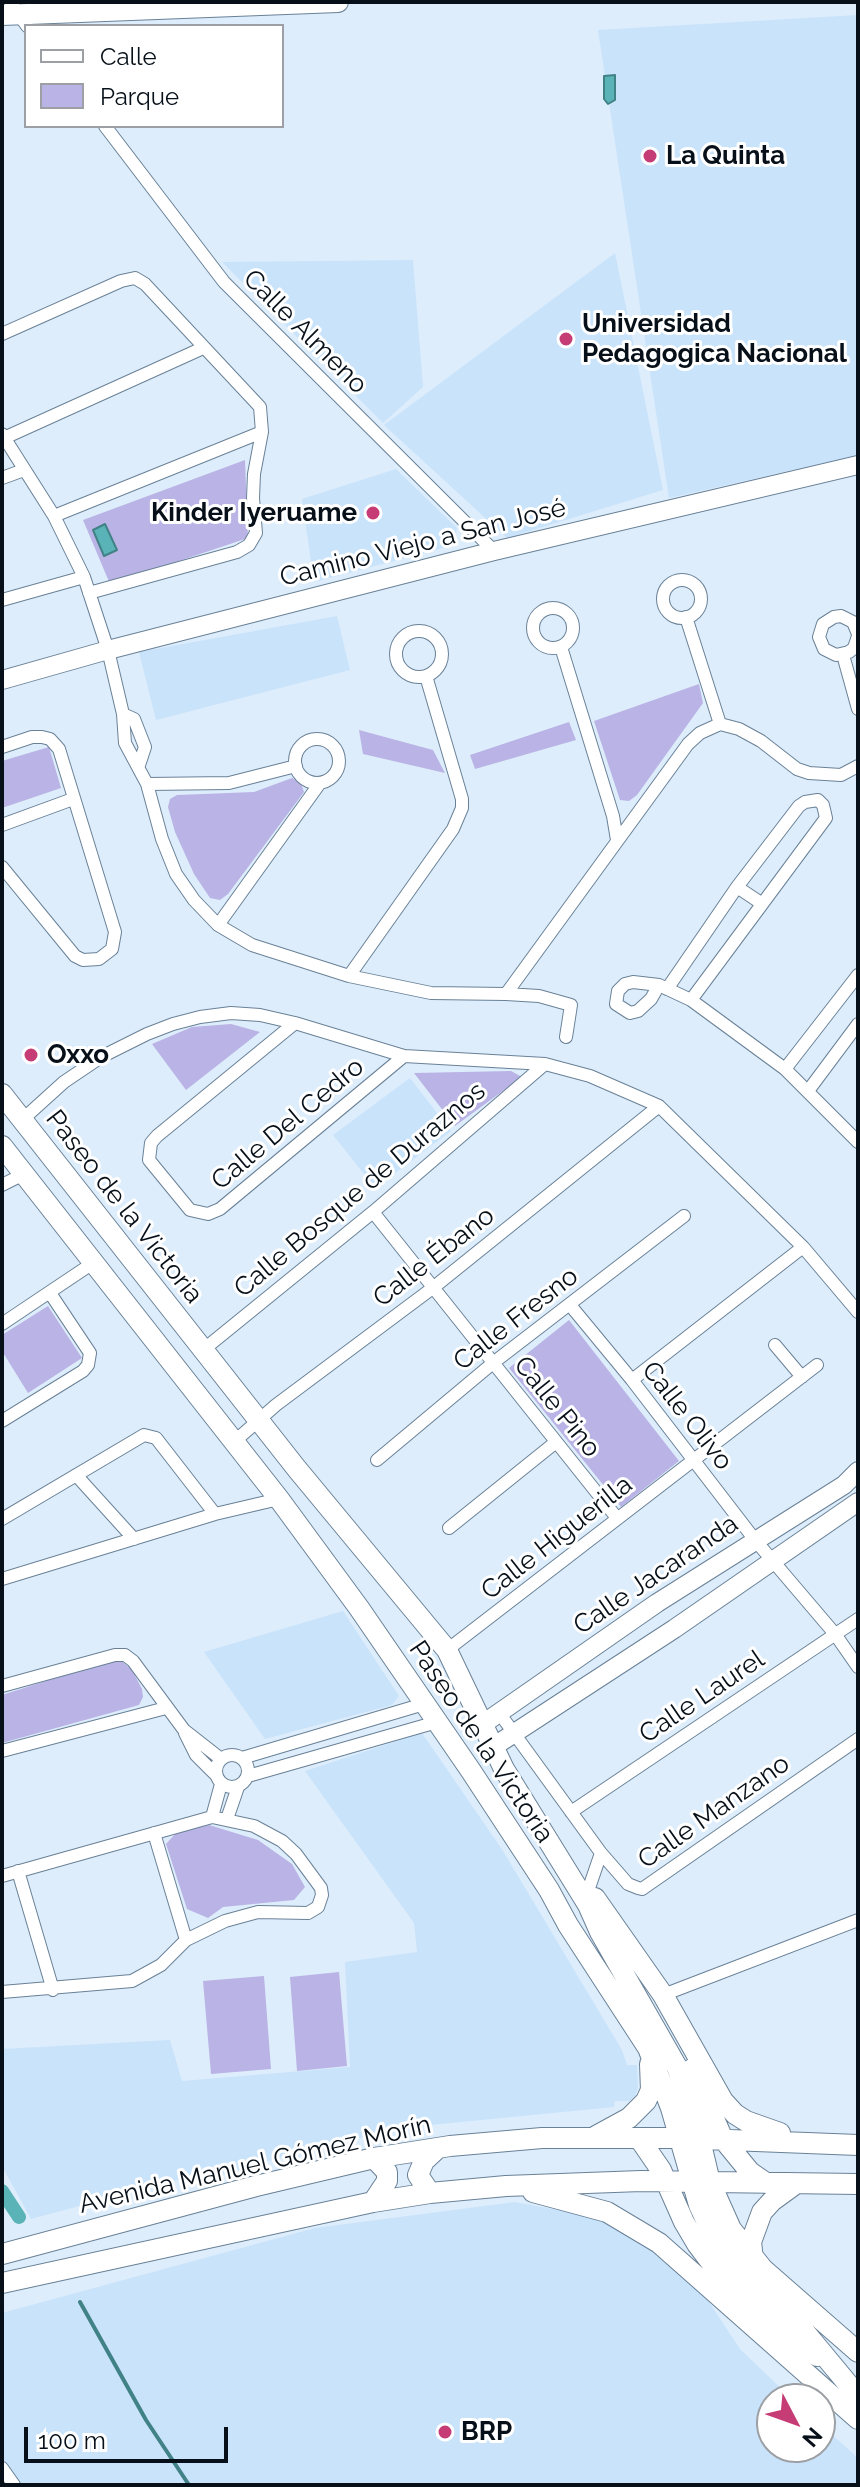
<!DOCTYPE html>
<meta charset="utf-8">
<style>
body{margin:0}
#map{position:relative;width:860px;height:2487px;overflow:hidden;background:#ddedfb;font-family:Raleway,sans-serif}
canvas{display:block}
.frame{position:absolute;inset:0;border:4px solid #071018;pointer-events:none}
.legend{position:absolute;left:24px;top:24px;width:260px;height:104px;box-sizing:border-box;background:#fff;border:2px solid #9c9fa3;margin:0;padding:10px 14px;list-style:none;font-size:24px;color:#071018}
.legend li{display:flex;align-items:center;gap:16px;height:40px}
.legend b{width:40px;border:2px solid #9c9fa3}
.north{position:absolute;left:756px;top:2383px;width:80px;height:80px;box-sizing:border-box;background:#fff;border:2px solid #9c9fa3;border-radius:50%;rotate:131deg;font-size:22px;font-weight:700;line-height:32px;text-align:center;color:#071018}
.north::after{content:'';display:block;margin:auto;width:28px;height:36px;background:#c63c75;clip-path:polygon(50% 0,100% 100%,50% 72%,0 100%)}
.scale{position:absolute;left:24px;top:2427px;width:204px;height:36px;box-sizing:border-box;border:4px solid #071018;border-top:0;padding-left:10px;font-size:24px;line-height:28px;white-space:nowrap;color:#071018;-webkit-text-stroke:6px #fff;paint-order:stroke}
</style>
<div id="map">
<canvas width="860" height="2487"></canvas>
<div class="frame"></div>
<ul class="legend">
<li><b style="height:10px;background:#fff"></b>Calle</li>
<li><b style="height:22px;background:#bab3e5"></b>Parque</li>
</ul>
<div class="north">N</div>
<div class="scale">100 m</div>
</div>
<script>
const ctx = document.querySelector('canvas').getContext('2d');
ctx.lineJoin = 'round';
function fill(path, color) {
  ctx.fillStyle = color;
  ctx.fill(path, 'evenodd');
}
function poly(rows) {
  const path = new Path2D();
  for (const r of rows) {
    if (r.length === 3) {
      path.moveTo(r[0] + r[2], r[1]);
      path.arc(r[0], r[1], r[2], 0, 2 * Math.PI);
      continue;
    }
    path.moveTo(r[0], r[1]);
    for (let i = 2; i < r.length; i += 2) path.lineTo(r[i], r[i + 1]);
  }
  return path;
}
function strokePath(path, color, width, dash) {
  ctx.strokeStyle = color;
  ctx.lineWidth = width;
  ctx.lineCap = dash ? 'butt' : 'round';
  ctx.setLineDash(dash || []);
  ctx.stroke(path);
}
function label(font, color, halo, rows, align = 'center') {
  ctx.font = font + ' Raleway,sans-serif';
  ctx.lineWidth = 6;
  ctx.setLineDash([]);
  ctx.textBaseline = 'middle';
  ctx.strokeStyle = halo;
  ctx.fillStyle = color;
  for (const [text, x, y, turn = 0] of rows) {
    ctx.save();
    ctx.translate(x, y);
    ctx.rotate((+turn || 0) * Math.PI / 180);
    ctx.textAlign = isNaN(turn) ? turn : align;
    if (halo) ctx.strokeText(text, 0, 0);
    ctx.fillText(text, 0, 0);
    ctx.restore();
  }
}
const built = poly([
 [858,15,858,455,669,498,598,30],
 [615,253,663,490,507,538,384,425],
 [413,260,423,387,383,423,222,262],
 [396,469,457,528,455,540,443,548,314,582,302,499],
 [337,616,350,670,156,720,139,652],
 [410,1078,451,1131,375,1188,333,1135],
 [343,1611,399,1696,392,1705,265,1739,204,1652],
 [422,1733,503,1851,622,2050,627,2065,637,2065,638,2088,635,2096,629,2101,615,2101,614,2107,430,2125,364,2137,285,2156,205,2180,203,2173,31,2219,2,2166,2,2049,170,2040,182,2081,350,2067,345,1962,417,1952,414,1923,305,1771],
 [515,2202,574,2213,625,2229,693,2278,740,2349,792,2399,772,2399,772,2447,820,2447,820,2424,858,2458,858,2485,2,2485,2,2313,315,2228]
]);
const green = poly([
 [245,460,248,538,110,584,83,520],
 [699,684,703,703,637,795,629,801,620,800,594,721],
 [569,722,576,740,475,769,470,755],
 [359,730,433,750,445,773,363,754],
 [49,747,61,788,2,808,2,761],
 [292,778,301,783,304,792,228,894,220,900,210,898,194,874,175,832,168,807,170,799,177,795,254,792],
 [231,1024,260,1032,186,1090,152,1044,192,1027],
 [511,1071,522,1077,455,1126,414,1073],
 [48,1306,82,1358,28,1393,2,1351,2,1335],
 [569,1320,679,1461,621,1507,509,1368],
 [118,1658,132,1670,142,1689,143,1697,139,1705,2,1743,2,1695],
 [209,1825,258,1840,292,1864,305,1887,294,1900,223,1907,208,1918,187,1909,166,1844,176,1833],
 [339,1972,347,2066,297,2071,290,1977],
 [264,1976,271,2069,211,2074,203,1981]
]);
const water = poly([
 [615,75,615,100,608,104,604,99,604,76,615,75],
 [105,524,117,550,104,556,93,530,105,524]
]);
const stream = poly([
 [80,2302,146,2420,189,2485]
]);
const canal = poly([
 [2,2191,19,2217]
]);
const street = poly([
 [10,2,27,26],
 [105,126,224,282,494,551],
 [2,334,121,281,135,278,145,284,260,407,262,432,254,474,253,498,256,533,249,545,237,552,89,593],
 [2,434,54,516,84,577,108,650,123,714,125,743,147,784,162,839,176,874,194,900,218,925,252,945,349,976,431,993,506,994,539,996,571,1005,566,1037],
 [4,438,203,348],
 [2,478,24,470],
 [54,516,262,432],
 [682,599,19],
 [2,600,84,577],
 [553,628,20],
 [686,617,720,724],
 [419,654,23],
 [858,634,853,622,841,616,834,617,823,624,819,637,824,649,836,655,849,652,854,648,858,636],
 [561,647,613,816,617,840],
 [843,655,858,709],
 [123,714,134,719,145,747,139,765],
 [720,724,739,729,761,741,797,769,809,773,841,775,858,766],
 [317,761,22],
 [2,747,32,737,42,737,50,739,59,749,115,932,112,949,99,959,83,960,75,956,2,867],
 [147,784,229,783,296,766],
 [2,825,73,799],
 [737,887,761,903],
 [218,925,320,783],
 [349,976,453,829,462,808,462,799,426,676],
 [659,985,651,999,638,1011,630,1013,616,1004,618,991,625,984,633,982,659,985,691,1000,785,1069,858,1142],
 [667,989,737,887,799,806,805,802,818,800,823,805,826,818,691,1000],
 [506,994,688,744,700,733,720,724],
 [295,1023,157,1136,151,1143,149,1160,190,1210,208,1214,220,1209,404,1056],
 [785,1069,858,975],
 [808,1091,858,1024],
 [22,1120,64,1082,101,1057,147,1034,173,1024,200,1017,231,1013,260,1015,295,1023,404,1056,545,1064,590,1076,659,1106,803,1247,858,1312],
 [2,1185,24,1174],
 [373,1212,617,1518],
 [570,1305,632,1380,755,1540,835,1634,858,1667],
 [2,1324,93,1263],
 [775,1345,802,1377],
 [203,1350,373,1212,545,1064],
 [632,1380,803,1247],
 [2,1421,83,1371,88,1365,90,1353,50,1293],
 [235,1441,276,1405,434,1287,659,1106],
 [377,1460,493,1363,684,1216],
 [76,1475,134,1539],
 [2,1519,144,1435,156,1438,215,1514],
 [449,1528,556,1442],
 [2,1579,215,1514,279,1499],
 [447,1650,817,1365],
 [2,1686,115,1655,125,1655,133,1661,184,1730,221,1759],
 [500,1714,601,1853,628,1884,638,1888,642,1889,858,1739],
 [185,1733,196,1755,215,1774],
 [2,1751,166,1708],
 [232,1771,16],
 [242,1758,424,1704],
 [248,1776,437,1722],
 [571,1812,858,1619],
 [212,1817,221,1784],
 [227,1819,238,1787],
 [154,1833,186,1940],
 [18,1871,53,1990],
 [2,1876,212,1817,254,1826,282,1841,296,1854,321,1888,322,1895,318,1907,308,1913,258,1912,225,1921,186,1940,161,1965,132,1981,2,1992],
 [589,1888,601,1853],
 [663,1995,858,1920],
 [2,2468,14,2485]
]);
const secondary = poly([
 [2,680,108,650,494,551,858,465],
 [483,1724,657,1603,844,1485,858,1471],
 [493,1747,674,1629,858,1502]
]);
const primary = poly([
 [2,15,338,2],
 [2,1094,297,1469,447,1650,504,1769,588,1905,600,1932,677,2067,695,2119,710,2182,731,2229,763,2269,858,2352],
 [2,1146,279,1499,359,1608,471,1771,549,1890,568,1925,648,2048,671,2108,699,2205,711,2231,739,2269,804,2331,858,2396],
 [595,1898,663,1995,723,2101,735,2114,746,2121,780,2133],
 [692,2069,723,2139,750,2172,766,2183],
 [596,2136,629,2118,646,2101,651,2090,650,2064],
 [639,2138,661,2170,684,2222,697,2244,725,2281,776,2326,817,2356],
 [533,2192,607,2212,659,2243,858,2419],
 [430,2193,418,2175,424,2161,438,2148],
 [373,2202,387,2181,387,2172,374,2158],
 [2,2254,256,2186,374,2158,450,2146,542,2138,679,2138,858,2145],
 [753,2259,751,2242,762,2212,772,2201,794,2185],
 [2,2283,373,2202,430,2193,506,2186,641,2181,858,2184]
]);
const markers = [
 [650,156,8,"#c63c75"],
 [566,339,8,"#c63c75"],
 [373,513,8,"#c63c75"],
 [31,1055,8,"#c63c75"],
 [445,2432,8,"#c63c75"]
];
const poiNames = [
 ["La Quinta",666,156],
 ["Universidad",582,324],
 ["Pedagogica Nacional",582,354],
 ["Kinder Iyeruame",357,513,"right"],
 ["Oxxo",47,1055],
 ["BRP",461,2432]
];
const streetNames = [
 ["Calle Almeno",305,332,45],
 ["Camino Viejo a San José",423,543,-14],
 ["Calle Del Cedro",288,1124,-40],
 ["Calle Bosque de Duraznos",360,1190,-40],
 ["Paseo de la Victoria",124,1207,52],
 ["Calle Ébano",434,1257,-38],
 ["Calle Fresno",516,1319,-38],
 ["Calle Pino",557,1407,51],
 ["Calle Olivo",687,1416,52],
 ["Calle Higuerilla",557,1538,-38],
 ["Calle Jacaranda",656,1575,-34],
 ["Calle Laurel",702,1697,-34],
 ["Paseo de la Victoria",481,1742,56],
 ["Calle Manzano",714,1812,-35],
 ["Avenida Manuel Gómez Morín",255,2165,-13]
];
fill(built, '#c9e3fb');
fill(green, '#bab3e5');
fill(water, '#5ab3b7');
strokePath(water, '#418287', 2);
strokePath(stream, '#418287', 4);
strokePath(canal, '#5ab3b7', 14);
strokePath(street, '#698197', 14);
strokePath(secondary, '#698197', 20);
strokePath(primary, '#698197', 22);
strokePath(street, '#fff', 12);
strokePath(secondary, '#fff', 18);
strokePath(primary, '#fff', 20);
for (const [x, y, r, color] of markers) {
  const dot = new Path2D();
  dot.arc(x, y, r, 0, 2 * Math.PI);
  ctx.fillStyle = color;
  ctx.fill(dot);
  strokePath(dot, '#fff', 3);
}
label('bold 26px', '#071018', '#fff', poiNames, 'left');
label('26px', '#071018', '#fff', streetNames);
</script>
